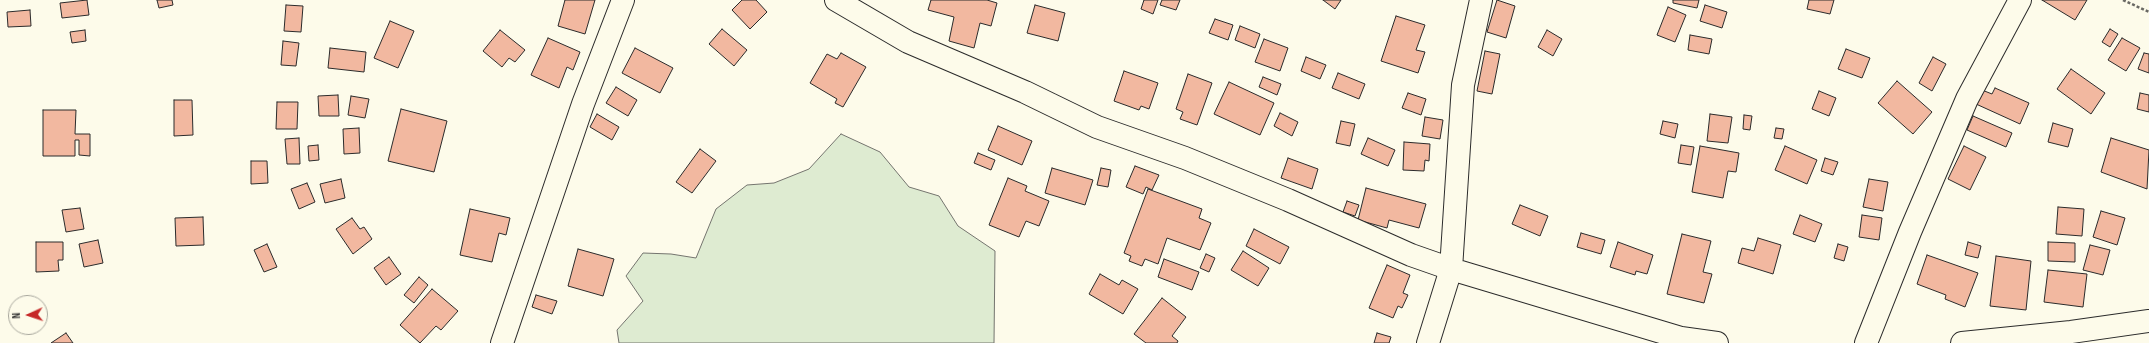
<!DOCTYPE html>
<style>
body{margin:0}
#map{position:relative;width:2149px;height:343px;overflow:hidden;background:#fdfbea;font-family:"Sofia Sans Condensed",sans-serif}
canvas{display:block}
.north{position:absolute;left:8px;top:295px;width:40px;height:40px;box-sizing:border-box;background:#fdfbea;border:1px solid #a9a89e;border-radius:50%;rotate:267deg;font-size:11px;font-weight:700;line-height:16px;text-align:center;color:#2b2b2b}
.north::after{content:'';display:block;margin:auto;width:14px;height:18px;background:#c62828;clip-path:polygon(50% 0,100% 100%,50% 72%,0 100%)}
</style>
<div id="map">
<canvas width="2149" height="343"></canvas>
<div class="north">N</div>
</div>
<script>
const ctx = document.querySelector('canvas').getContext('2d');
ctx.lineJoin = 'round';
function fill(path, color) {
  ctx.fillStyle = color;
  ctx.fill(path, 'evenodd');
}
function poly(rows) {
  const path = new Path2D();
  for (const r of rows) {
    path.moveTo(r[0], r[1]);
    for (let i = 2; i < r.length; i += 2) path.lineTo(r[i], r[i + 1]);
  }
  return path;
}
function strokePath(path, color, width, dash) {
  ctx.strokeStyle = color;
  ctx.lineWidth = width;
  ctx.lineCap = dash ? 'butt' : 'round';
  ctx.setLineDash(dash || []);
  ctx.stroke(path);
}
const green = poly([
 [841,134,880,152,909,187,939,196,958,226,995,251,994,343,619,343,617,330,643,301,626,276,643,253,671,254,696,258,716,209,747,185,774,183,809,169,841,134]
]);
const building = poly([
 [87,0,89,15,62,18,60,3,87,0],
 [157,0,172,0,173,5,159,8,157,0],
 [565,0,595,0,585,34,558,26,565,0],
 [742,0,756,0,767,12,750,29,732,10,742,0],
 [931,0,987,0,997,3,991,26,980,23,974,48,949,41,954,17,928,10,931,0],
 [1144,0,1158,0,1153,14,1141,9,1144,0],
 [1162,0,1180,0,1176,10,1160,5,1162,0],
 [1323,0,1341,0,1335,9,1323,0],
 [1497,0,1515,6,1506,38,1487,32,1497,0],
 [1673,0,1699,0,1697,8,1673,3,1673,0],
 [1809,0,1834,0,1830,14,1807,9,1809,0],
 [2042,0,2087,0,2075,20,2042,0],
 [286,5,303,6,301,32,284,31,286,5],
 [1035,5,1065,13,1058,41,1027,33,1035,5],
 [1705,5,1727,12,1722,28,1700,21,1705,5],
 [1668,7,1686,15,1675,42,1657,35,1668,7],
 [30,10,31,26,8,27,7,12,30,10],
 [1396,16,1425,25,1416,50,1425,52,1418,73,1381,61,1396,16],
 [1215,19,1233,25,1228,40,1209,33,1215,19],
 [390,21,414,31,398,68,374,58,390,21],
 [1240,26,1260,34,1255,48,1235,40,1240,26],
 [722,29,747,50,734,66,709,44,722,29],
 [2110,29,2118,34,2110,47,2102,42,2110,29],
 [85,30,86,41,72,43,70,32,85,30],
 [500,30,525,50,515,62,509,58,502,67,483,51,500,30],
 [1547,30,1562,39,1553,56,1538,47,1547,30],
 [1690,35,1712,39,1709,54,1688,50,1690,35],
 [548,38,580,52,573,70,567,67,559,88,531,75,548,38],
 [2122,38,2140,48,2126,71,2108,60,2122,38],
 [1264,39,1288,48,1280,71,1255,62,1264,39],
 [283,41,299,43,296,66,281,65,283,41],
 [330,48,366,52,364,72,328,68,330,48],
 [635,48,673,68,660,93,622,73,635,48],
 [1846,49,1870,58,1862,78,1838,69,1846,49],
 [1485,51,1500,54,1492,94,1477,91,1485,51],
 [841,53,866,67,843,107,835,103,837,99,810,83,827,54,837,59,841,53],
 [2144,53,2149,54,2149,73,2138,69,2144,53],
 [1306,57,1326,65,1320,79,1301,71,1306,57],
 [1933,57,1946,64,1932,91,1919,83,1933,57],
 [2071,69,2105,93,2091,114,2057,89,2071,69],
 [1124,71,1158,83,1149,109,1141,106,1139,110,1114,101,1124,71],
 [1338,73,1365,84,1359,99,1332,88,1338,73],
 [1188,74,1212,83,1197,125,1180,119,1183,112,1176,109,1188,74],
 [1263,77,1281,84,1277,95,1259,87,1263,77],
 [1897,81,1932,112,1913,134,1878,103,1897,81],
 [1229,82,1274,103,1260,135,1214,114,1229,82],
 [616,87,637,100,628,116,606,103,616,87],
 [1995,88,2029,103,2020,124,1976,104,1982,90,1992,94,1995,88],
 [1819,91,1836,98,1829,116,1812,109,1819,91],
 [1408,93,1426,99,1421,115,1402,108,1408,93],
 [2140,93,2149,95,2149,112,2137,109,2140,93],
 [338,95,339,116,319,116,318,96,338,95],
 [351,96,369,99,365,118,348,115,351,96],
 [174,100,192,100,193,135,174,136,174,100],
 [277,102,298,102,297,129,276,129,277,102],
 [401,109,447,121,434,172,388,161,401,109],
 [43,110,76,110,75,134,90,134,90,156,79,155,79,140,75,140,75,156,43,156,43,110],
 [1280,113,1298,122,1292,136,1274,126,1280,113],
 [597,114,619,127,612,140,590,127,597,114],
 [1710,114,1732,117,1728,143,1707,141,1710,114],
 [1744,115,1752,116,1750,130,1743,129,1744,115],
 [1973,116,2012,133,2006,147,1967,130,1973,116],
 [1425,117,1443,120,1440,139,1422,136,1425,117],
 [1341,121,1355,124,1350,146,1336,143,1341,121],
 [1663,121,1678,124,1675,138,1660,134,1663,121],
 [2053,123,2073,129,2068,147,2048,142,2053,123],
 [998,126,1032,141,1022,165,988,150,998,126],
 [359,128,360,153,344,154,343,129,359,128],
 [1776,128,1784,129,1782,139,1774,138,1776,128],
 [299,138,300,164,287,164,285,139,299,138],
 [1368,138,1395,150,1388,166,1361,154,1368,138],
 [2111,138,2149,150,2147,189,2101,172,2111,138],
 [1404,142,1430,144,1429,161,1425,160,1424,171,1403,170,1404,142],
 [318,145,319,160,309,161,308,146,318,145],
 [1681,145,1694,147,1691,165,1678,163,1681,145],
 [1700,146,1739,153,1736,172,1728,171,1723,198,1692,192,1700,146],
 [1785,146,1817,160,1807,184,1775,170,1785,146],
 [1964,146,1986,157,1970,190,1948,179,1964,146],
 [700,149,716,161,692,193,676,182,700,149],
 [978,153,995,160,991,170,974,163,978,153],
 [1288,158,1318,169,1312,189,1281,178,1288,158],
 [1825,158,1838,162,1833,175,1821,171,1825,158],
 [251,161,267,161,268,183,251,184,251,161],
 [1135,166,1159,175,1152,190,1146,187,1143,194,1126,187,1135,166],
 [1052,168,1093,180,1085,205,1045,193,1052,168],
 [1101,168,1111,170,1108,187,1097,185,1101,168],
 [1008,178,1027,186,1025,191,1049,201,1039,226,1026,221,1019,237,989,225,1008,178],
 [341,179,345,198,325,203,320,184,341,179],
 [1869,179,1888,182,1883,211,1863,207,1869,179],
 [307,183,315,202,299,209,291,189,307,183],
 [1366,188,1426,204,1419,228,1389,220,1387,228,1358,220,1366,188],
 [1148,189,1202,209,1199,218,1211,223,1200,250,1167,238,1158,264,1145,259,1142,266,1129,261,1131,256,1124,253,1148,189],
 [1347,201,1359,205,1355,216,1343,212,1347,201],
 [1520,205,1548,216,1540,236,1512,224,1520,205],
 [2058,207,2084,209,2082,236,2056,234,2058,207],
 [80,208,84,229,66,232,62,210,80,208],
 [470,209,510,218,506,235,499,233,492,262,460,255,470,209],
 [2101,211,2125,218,2117,245,2093,237,2101,211],
 [1800,215,1822,224,1815,242,1793,234,1800,215],
 [1862,215,1882,218,1879,240,1859,237,1862,215],
 [203,217,204,245,176,246,175,218,203,217],
 [352,218,360,229,364,227,372,239,353,254,336,229,352,218],
 [1254,229,1289,247,1280,264,1246,246,1254,229],
 [1581,233,1605,240,1601,254,1577,247,1581,233],
 [1682,234,1711,241,1703,272,1712,274,1704,303,1667,294,1682,234],
 [1758,238,1781,245,1773,274,1738,263,1742,248,1754,251,1758,238],
 [98,240,103,263,84,267,79,244,98,240],
 [36,242,63,242,63,260,58,260,59,271,36,272,36,242],
 [1618,242,1653,255,1647,274,1636,271,1635,275,1610,267,1618,242],
 [1968,242,1981,246,1978,258,1965,255,1968,242],
 [2048,242,2075,243,2075,262,2048,261,2048,242],
 [267,244,277,267,264,272,254,250,267,244],
 [1838,244,1848,247,1844,261,1834,258,1838,244],
 [2090,245,2110,250,2103,275,2083,270,2090,245],
 [578,249,614,259,603,296,568,286,578,249],
 [1243,251,1269,268,1258,286,1231,270,1243,251],
 [1206,254,1215,258,1209,272,1200,268,1206,254],
 [1927,255,1978,273,1965,307,1945,299,1946,295,1917,284,1927,255],
 [1996,256,2031,261,2026,310,1990,306,1996,256],
 [389,257,401,274,386,285,374,268,389,257],
 [1164,259,1199,272,1192,290,1158,277,1164,259],
 [1387,265,1410,275,1403,293,1408,295,1402,308,1398,306,1393,318,1369,308,1387,265],
 [2048,270,2087,274,2083,307,2044,302,2048,270],
 [1100,274,1119,285,1122,280,1138,289,1123,314,1089,294,1100,274],
 [419,277,428,285,414,303,404,295,419,277],
 [432,289,458,311,441,330,436,326,420,343,400,325,432,289],
 [536,295,557,301,552,314,532,307,536,295],
 [1162,298,1186,317,1172,336,1178,341,1177,343,1146,343,1134,334,1162,298],
 [66,333,73,343,51,343,66,333],
 [1377,333,1391,337,1389,343,1374,343,1377,333]
]);
const path = poly([
 [2123,0,2149,12]
]);
const street = poly([
 [836,0,908,42,1025,92,1097,127,1185,158,1288,200,1411,255,1451,269],
 [502,343,583,104,623,0],
 [1866,343,1910,232,1967,99,2020,0]
]);
const secondary = poly([
 [1451,269,1681,338,1717,343],
 [1428,343,1451,269,1463,85,1481,0],
 [1962,343,2071,332,2149,321]
]);
fill(green, '#deebd1');
strokePath(green, '#74746e', 1);
fill(building, '#f2b8a0');
strokePath(building, '#2b2b2b', 1);
strokePath(street, '#2b2b2b', 24);
strokePath(secondary, '#2b2b2b', 24);
strokePath(path, '#6a6964', 2.5, [3, 2]);
strokePath(street, '#fdfbea', 22);
strokePath(secondary, '#fdfbea', 22);
</script>
